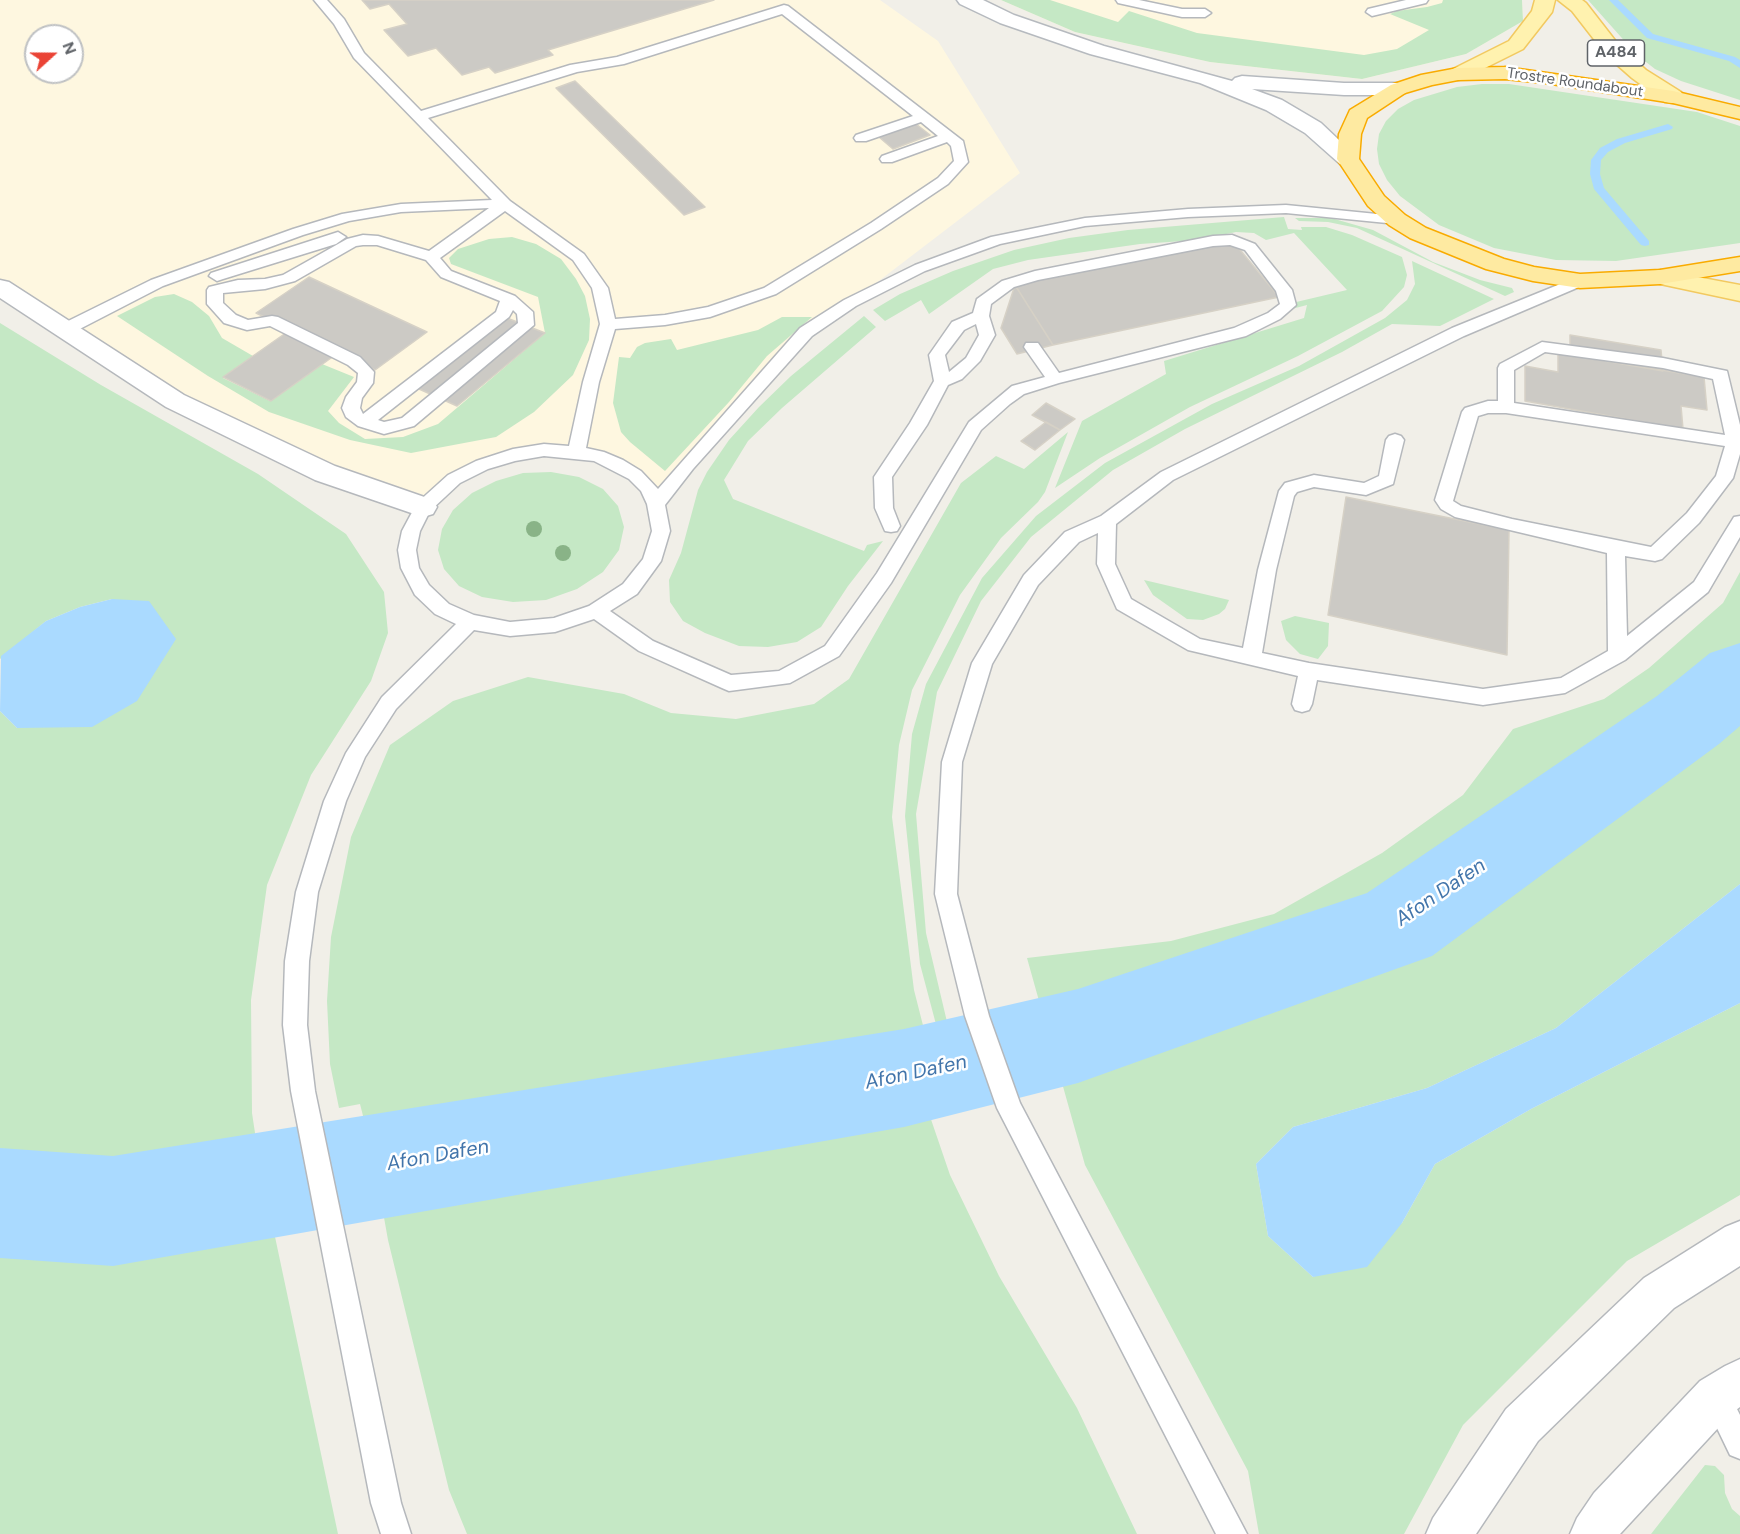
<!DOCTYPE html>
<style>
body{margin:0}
#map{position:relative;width:1740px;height:1534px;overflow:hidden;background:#f1efe8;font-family:"DM Sans",sans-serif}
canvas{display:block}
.north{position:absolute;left:24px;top:24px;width:60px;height:60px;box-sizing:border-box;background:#fff;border:2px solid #bfc1c3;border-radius:50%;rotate:69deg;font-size:16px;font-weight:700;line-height:24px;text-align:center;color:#5f6368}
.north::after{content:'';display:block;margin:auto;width:21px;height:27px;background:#ea4335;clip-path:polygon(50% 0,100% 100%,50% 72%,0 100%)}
</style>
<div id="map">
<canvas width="1740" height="1534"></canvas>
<div class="north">N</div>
</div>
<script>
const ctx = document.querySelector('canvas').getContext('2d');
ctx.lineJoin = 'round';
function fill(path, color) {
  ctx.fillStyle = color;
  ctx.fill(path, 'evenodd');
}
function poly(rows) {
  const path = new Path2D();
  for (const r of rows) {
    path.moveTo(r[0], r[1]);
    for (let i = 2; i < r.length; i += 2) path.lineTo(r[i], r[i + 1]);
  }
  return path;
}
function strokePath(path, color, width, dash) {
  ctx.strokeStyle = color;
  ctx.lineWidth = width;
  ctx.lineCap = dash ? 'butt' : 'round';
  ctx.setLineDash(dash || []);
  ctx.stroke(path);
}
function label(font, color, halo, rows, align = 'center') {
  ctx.font = font + ' "DM Sans",sans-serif';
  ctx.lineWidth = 5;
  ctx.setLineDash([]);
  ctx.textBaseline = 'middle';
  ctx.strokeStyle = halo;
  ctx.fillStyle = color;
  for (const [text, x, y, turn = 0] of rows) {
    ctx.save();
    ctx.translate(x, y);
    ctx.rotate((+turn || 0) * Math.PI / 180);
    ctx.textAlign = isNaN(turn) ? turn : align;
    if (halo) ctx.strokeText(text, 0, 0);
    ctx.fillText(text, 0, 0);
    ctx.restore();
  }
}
const commercial = poly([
 [0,0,880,0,938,41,1020,173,850,303,806,332,656,504,617,464,544,450,482,465,423,507,167,396,0,288],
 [36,36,72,36,72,72,36,72],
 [1001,0,1522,0,1523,21,1466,54,1362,79,1210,62,1075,32]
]);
const green = poly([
 [1001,0,1050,0,1118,22,1129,11,1197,33,1364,55,1397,49,1429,30,1390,14,1397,11,1427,7,1442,3,1443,0,1522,0,1523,21,1466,54,1362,79,1210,62,1075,32],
 [1588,0,1740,0,1740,100,1681,81,1655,69,1637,55],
 [1482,84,1509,84,1697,112,1740,126,1740,243,1616,261,1556,260,1494,248,1439,225,1400,196,1387,180,1379,164,1377,149,1379,134,1386,121,1398,109,1414,100,1457,87],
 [1284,217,1288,229,1302,230,1301,227,1326,227,1352,235,1402,257,1407,275,1404,287,1382,311,1298,356,1190,407,1100,458,1055,488,1082,421,1166,374,1164,361,1304,318,1307,305,1284,311,1292,303,1347,290,1294,233,1266,240,1254,233,1236,232,1198,240,1140,244,1028,260,993,269,929,314,921,300,885,321,873,310,900,294,953,271,1014,250,1069,238,1128,230],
 [1295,218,1331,218,1373,230,1433,262,1480,280,1512,288,1514,292,1505,296,1357,228,1328,222,1299,221],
 [512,237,536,244,561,259,576,279,585,296,590,319,589,340,573,375,534,412,496,437,411,453,350,440,269,412,208,376,117,316,155,297,174,294,192,302,209,316,222,338,253,356,223,378,270,401,322,364,354,377,328,411,339,423,365,439,403,437,438,424,545,333,538,297,451,264,449,258,458,249,489,239],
 [1412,261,1494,299,1440,326,1392,324,1342,352,1185,429,1113,470,1031,537,981,601,937,692,916,814,926,933,952,1043,974,1094,960,1095,942,1047,920,964,905,816,912,734,926,684,982,578,1036,516,1105,463,1212,404,1299,366,1385,318,1407,300,1415,284],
 [864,316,876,327,782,408,748,441,724,480,733,499,864,551,867,545,883,541,848,586,821,627,797,642,768,647,739,646,705,633,683,621,670,602,669,580,681,553,698,490,707,472,729,440,759,407,791,376],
 [782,317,812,317,767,356,729,402,665,471,630,442,621,432,613,403,619,357,630,358,637,347,645,343,671,339,677,350,758,330],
 [0,323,101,385,258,474,346,534,384,592,388,633,371,681,311,775,267,885,251,1000,252,1113,260,1166,338,1534,0,1534,0,711,17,728,112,599,80,607,46,621,0,659],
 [1068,432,1045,492,1038,502,1001,538,960,595,912,690,899,745,892,817,914,990,930,1053,897,1073,666,1113,374,1159,360,1104,339,1108,330,1064,327,1001,331,937,351,837,390,745,453,701,528,677,624,694,671,713,736,719,814,704,849,679,961,483,996,456,1024,469],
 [551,472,579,477,603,489,618,506,624,527,619,550,603,572,577,589,546,600,513,602,482,597,459,586,444,569,438,550,442,529,453,510,472,493,496,481,523,473],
 [1740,572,1740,884,1556,1028,1427,1088,1293,1127,1256,1164,1268,1236,1313,1277,1402,1223,1435,1164,1531,1109,1740,1003,1740,1195,1627,1261,1463,1425,1404,1534,1259,1534,1248,1471,1085,1165,1027,958,1171,941,1274,914,1382,853,1463,795,1513,729,1604,699,1649,668,1723,603],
 [1144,580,1229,600,1225,609,1219,614,1203,620,1187,619,1153,595],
 [1295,616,1329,623,1328,646,1318,659,1300,654,1286,640,1281,621],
 [923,1096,950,1175,999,1276,1077,1408,1137,1534,467,1534,449,1490,388,1240,377,1178,744,1126],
 [1705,1465,1715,1466,1724,1475,1725,1493,1732,1509,1740,1516,1740,1534,1651,1534]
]);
const water = poly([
 [112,599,149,601,176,639,137,701,92,727,17,728,0,711,1,656,46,621,80,607],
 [1740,884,1740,1003,1531,1109,1435,1164,1402,1223,1367,1267,1313,1277,1268,1236,1256,1164,1293,1127,1427,1088,1556,1028]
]);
const stream = poly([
 [1609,0,1618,0,1653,34,1735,57,1740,60,1740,68,1729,61,1647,38,1609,0],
 [1668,124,1673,127,1672,129,1625,143,1608,152,1601,160,1600,174,1604,188,1649,241,1649,245,1645,246,1641,245,1594,189,1590,174,1591,160,1600,148,1617,139,1668,124],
 [703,1072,709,1074,712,1080,719,1110,716,1116,710,1118,704,1116,701,1110,694,1080,697,1074,703,1072],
 [754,1095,760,1097,763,1103,768,1136,765,1142,759,1145,753,1142,750,1136,745,1103,748,1097,754,1095]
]);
const river = poly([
 [1740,643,1740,726,1719,744,1432,956,1078,1083,904,1127,113,1266,0,1258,0,1148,113,1156,904,1029,1078,989,1367,893,1657,696,1710,653,1740,643]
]);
const building = poly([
 [362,0,714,0,548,50,553,55,495,73,489,67,462,75,436,48,408,56,384,30,407,24,389,4,370,9,362,0],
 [575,81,705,207,684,215,556,88,575,81],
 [916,124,930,135,893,149,879,137,916,124],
 [1232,240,1279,297,1053,345,1015,285,1232,240],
 [309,277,427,332,375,370,256,313,309,277],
 [1015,285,1053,345,1017,354,1001,328,1015,285],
 [507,318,545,333,457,406,419,389,507,318],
 [290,330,338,353,271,401,223,377,290,330],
 [1570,335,1661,350,1663,371,1570,355,1570,335],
 [1558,353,1704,377,1707,410,1681,406,1683,429,1525,401,1525,366,1558,372,1558,353],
 [1046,403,1075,419,1060,430,1032,415,1046,403],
 [1046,422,1060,430,1035,450,1021,441,1046,422],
 [1346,497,1509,530,1507,655,1328,615,1346,497]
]);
const service = poly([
 [314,0,327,0,344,19,364,53,421,111,570,65,617,57,784,5,788,6,963,141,968,162,948,184,881,229,776,294,710,317,665,325,615,329,599,382,586,448,604,452,623,460,641,471,658,489,800,328,844,300,915,265,991,237,1085,218,1188,209,1286,205,1397,216,1404,220,1397,224,1286,213,1188,217,1085,226,1000,244,925,271,856,306,812,336,693,469,665,505,670,531,661,561,637,594,610,611,653,641,731,675,779,671,825,646,877,573,969,422,1012,386,1045,377,1024,347,1026,343,1038,343,1059,373,1234,328,1268,313,1280,304,1276,291,1245,250,1230,245,1213,246,1038,280,1014,287,991,304,989,316,995,335,980,361,962,379,948,385,927,425,892,477,893,508,900,526,897,531,891,532,885,531,875,508,874,477,910,423,934,381,929,355,952,322,973,313,977,299,1002,281,1035,271,1213,236,1232,235,1255,244,1292,290,1296,305,1280,319,1246,336,1059,383,1024,394,1010,404,981,430,891,583,839,656,790,683,729,691,722,688,639,651,594,619,555,632,510,636,474,630,396,709,365,757,346,801,318,892,309,961,307,1025,315,1091,401,1503,411,1534,381,1534,371,1503,291,1091,283,1025,285,961,296,892,324,801,346,753,382,697,456,624,435,614,415,595,401,568,398,550,402,531,417,503,448,475,476,461,513,449,544,444,569,446,583,382,600,324,592,288,573,260,505,211,440,258,451,271,515,296,533,312,534,325,414,426,384,434,358,426,346,417,342,408,346,397,357,382,358,373,348,365,270,326,247,330,224,323,207,304,207,290,209,287,238,280,265,279,283,275,347,239,363,235,378,236,429,251,489,208,401,212,349,221,303,235,163,286,70,334,64,335,56,330,58,326,151,280,293,229,342,214,401,204,492,200,354,58,334,24,314,0],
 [782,14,913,116,856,135,854,138,856,141,866,141,921,122,938,136,882,156,880,159,882,162,892,162,947,142,951,146,954,161,938,178,871,223,764,288,708,307,665,315,615,319,608,288,584,254,510,201,428,118,577,72,624,64,782,14],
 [363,245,377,245,426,260,441,277,500,301,496,312,363,414,360,408,362,398,373,383,374,372,360,357,278,317,272,316,248,320,236,315,223,303,223,293,265,289,295,281,356,246,363,245],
 [513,310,517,314,518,323,402,418,384,422,378,420,509,317,513,310],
 [976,324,979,335,966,358,949,372,945,355,964,330,976,324],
 [544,456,594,461,629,479,641,491,647,504,652,531,643,559,623,584,589,606,554,618,510,622,474,615,449,604,429,585,419,568,416,550,420,531,430,511,460,483,488,469,515,461,544,456],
 [1116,0,1139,0,1182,9,1205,9,1211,13,1205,17,1182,17,1118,3,1116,0],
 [1406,0,1428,0,1426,3,1372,16,1366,12,1368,9,1406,0],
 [338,232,346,237,336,244,223,279,217,281,209,276,211,273,338,232],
 [1580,276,1586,278,1588,281,1586,284,1464,336,1173,480,1116,524,1115,564,1131,599,1200,639,1243,648,1258,570,1279,491,1285,483,1314,475,1364,483,1379,476,1386,440,1389,436,1395,434,1401,436,1404,440,1393,484,1366,495,1314,487,1297,492,1294,496,1276,570,1262,653,1309,663,1483,689,1561,678,1608,651,1607,553,1455,517,1441,509,1435,500,1462,412,1465,408,1488,401,1498,401,1498,368,1500,364,1542,342,1663,358,1727,371,1740,425,1740,454,1733,478,1699,523,1662,559,1655,561,1625,556,1627,636,1694,582,1734,517,1740,516,1740,537,1708,592,1625,660,1565,693,1483,705,1317,680,1312,704,1309,710,1302,712,1295,710,1292,704,1298,676,1188,650,1117,609,1097,564,1098,533,1079,542,1038,585,992,664,962,762,957,894,989,1016,1020,1103,1247,1534,1216,1534,997,1108,965,1016,935,894,942,762,972,663,1024,575,1065,532,1101,516,1161,472,1452,328,1580,276],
 [1545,352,1663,368,1713,379,1725,435,1514,403,1514,370,1545,352],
 [1488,413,1506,413,1725,446,1716,476,1687,513,1651,547,1512,519,1461,506,1453,501,1478,416,1488,413],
 [1716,1383,1726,1387,1740,1415,1740,1459,1730,1455,1702,1397,1706,1387,1716,1383]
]);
const minor = poly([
 [0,280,9,282,184,395,335,466,433,500,437,507,433,514,423,517,315,480,166,407,0,298,0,280],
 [1740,1221,1740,1266,1674,1308,1538,1441,1476,1534,1426,1534,1433,1518,1506,1409,1644,1278,1725,1227,1740,1221],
 [1740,1359,1740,1407,1732,1413,1620,1534,1570,1534,1577,1518,1594,1493,1700,1381,1725,1366,1740,1359]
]);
const secondary = poly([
 [957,0,983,0,1014,15,1104,46,1232,81,1235,78,1242,76,1344,83,1398,83,1405,85,1409,89,1405,93,1398,95,1344,95,1252,89,1282,100,1321,123,1359,159,1356,164,1348,166,1340,164,1305,133,1266,110,1200,83,1090,54,1000,23,960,4,957,0]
]);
const primary = poly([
 [1535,0,1555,0,1552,12,1523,49,1465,78,1458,80,1451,78,1448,74,1451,70,1509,41,1532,11,1535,0],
 [1558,0,1582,0,1586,3,1621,48,1646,70,1681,92,1684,97,1681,102,1673,103,1665,102,1632,78,1607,56,1572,11,1558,0],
 [1660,270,1740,285,1740,301,1651,282,1648,277,1651,272,1660,270]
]);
const trunk = poly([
 [1505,67,1673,91,1740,107,1740,119,1673,103,1545,83,1505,79,1458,80,1432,85,1405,93,1367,118,1361,134,1359,159,1384,196,1405,215,1426,228,1504,259,1534,267,1580,274,1660,270,1740,257,1740,271,1660,284,1580,288,1533,281,1486,269,1410,238,1389,225,1368,206,1337,159,1339,134,1350,110,1391,85,1421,75,1458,68,1505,67]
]);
const trees = [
 [534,529],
 [563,553]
];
const farStreetnames = [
 ["Trostre Roundabout",1575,83,8]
];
const shields = [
 [1616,53,57]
];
const shieldNames = [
 ["A484",1616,53]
];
const waterNames = [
 ["Afon Dafen",1441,893,-34],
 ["Afon Dafen",916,1073,-12],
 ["Afon Dafen",438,1156,-10]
];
fill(commercial, '#fef7e0');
fill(green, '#c5e8c5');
fill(water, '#aadaff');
fill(stream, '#aadaff');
fill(river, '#aadaff');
fill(building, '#cccac5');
strokePath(building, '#d6d1c6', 1.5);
strokePath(service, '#b5b8bc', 3);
strokePath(minor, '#b5b8bc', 3);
strokePath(secondary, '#b6babf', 3);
strokePath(primary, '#f2c960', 3);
strokePath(trunk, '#f9ab00', 3);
fill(service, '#fff');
fill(minor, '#fff');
fill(secondary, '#fff');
fill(primary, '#fff2af');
fill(trunk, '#feeaa1');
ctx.fillStyle = '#89b387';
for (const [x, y] of trees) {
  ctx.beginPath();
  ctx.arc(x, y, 8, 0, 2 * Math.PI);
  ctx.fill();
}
label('15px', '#5f6368', '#fff', farStreetnames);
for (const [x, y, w] of shields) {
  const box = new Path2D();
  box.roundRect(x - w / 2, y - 13, w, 26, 4.5);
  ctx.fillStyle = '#fff';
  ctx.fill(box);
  strokePath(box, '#5f6368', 1.5);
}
label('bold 16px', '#5f6368', null, shieldNames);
label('italic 20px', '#4174aa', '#fff', waterNames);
</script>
